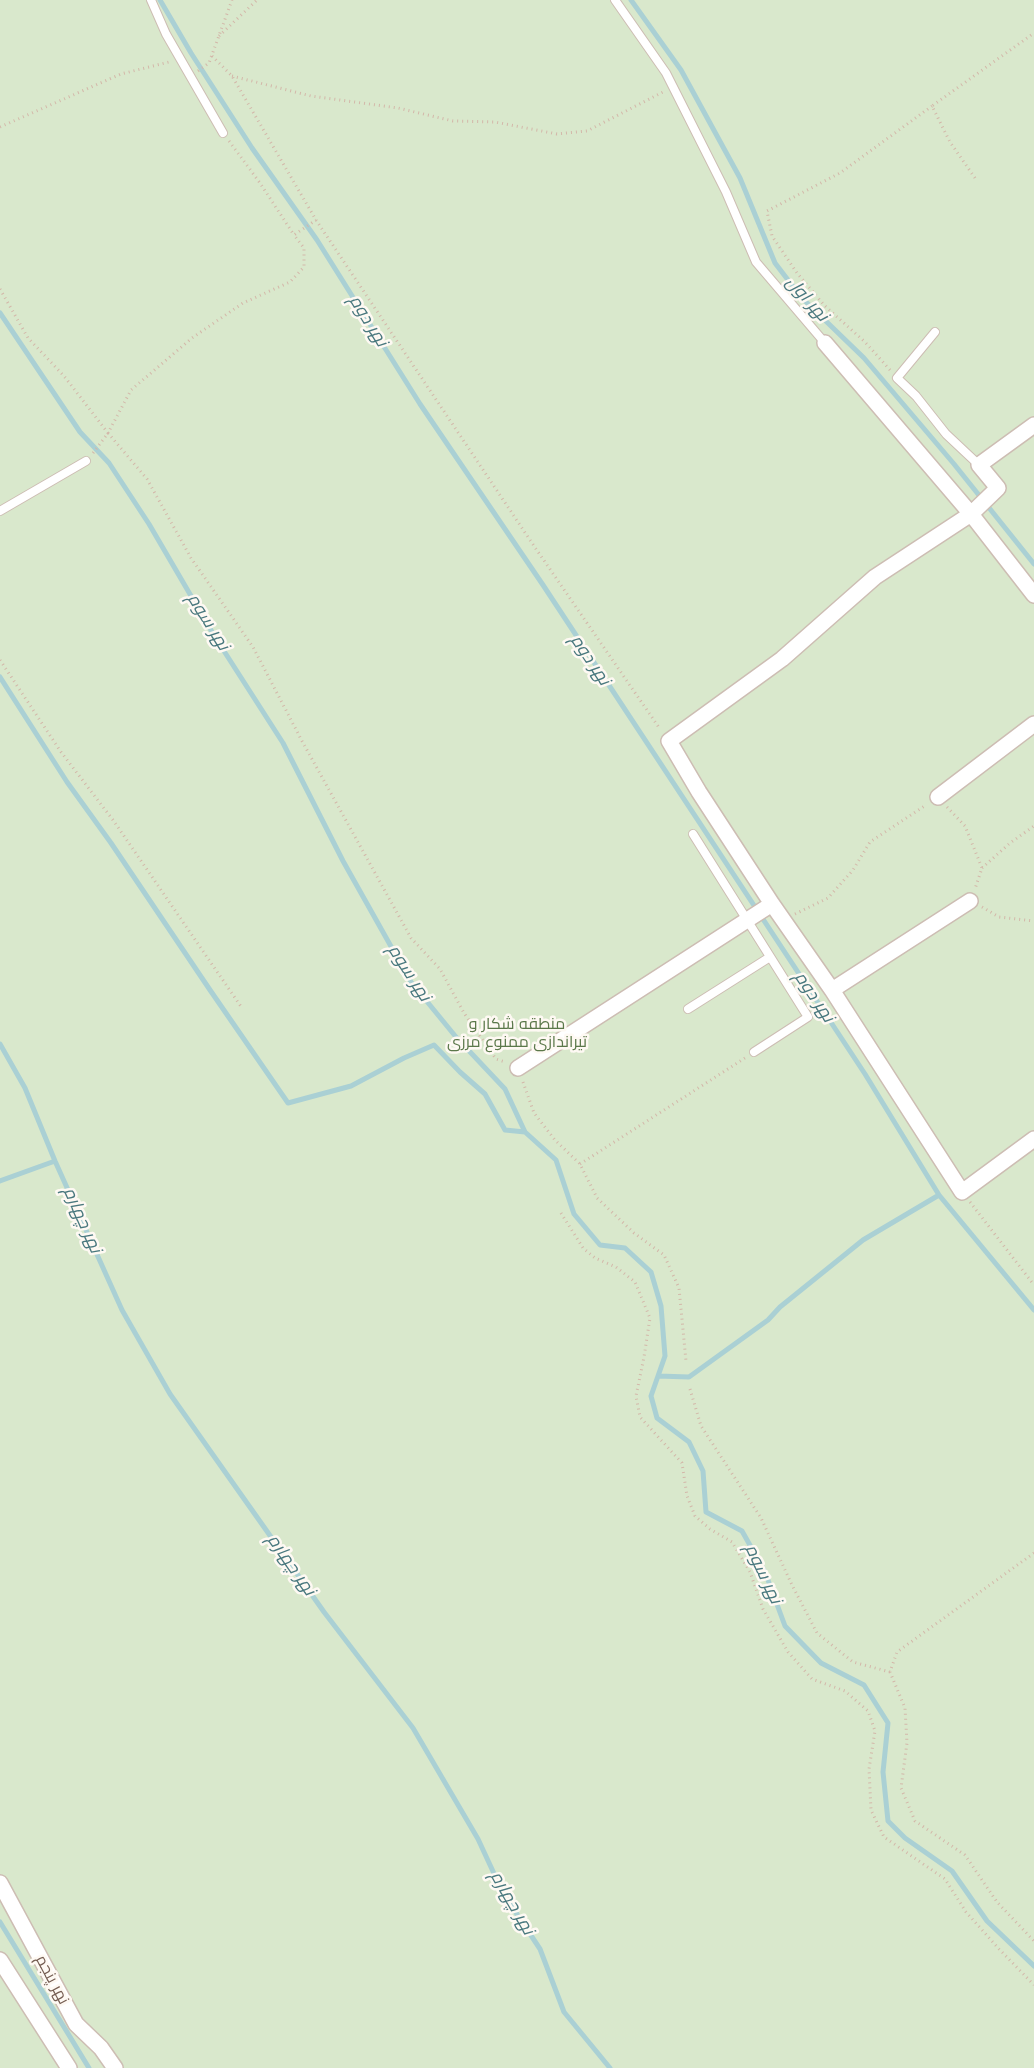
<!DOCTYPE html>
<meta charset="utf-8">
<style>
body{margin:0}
canvas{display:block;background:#fbf4ec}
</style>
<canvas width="1034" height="2068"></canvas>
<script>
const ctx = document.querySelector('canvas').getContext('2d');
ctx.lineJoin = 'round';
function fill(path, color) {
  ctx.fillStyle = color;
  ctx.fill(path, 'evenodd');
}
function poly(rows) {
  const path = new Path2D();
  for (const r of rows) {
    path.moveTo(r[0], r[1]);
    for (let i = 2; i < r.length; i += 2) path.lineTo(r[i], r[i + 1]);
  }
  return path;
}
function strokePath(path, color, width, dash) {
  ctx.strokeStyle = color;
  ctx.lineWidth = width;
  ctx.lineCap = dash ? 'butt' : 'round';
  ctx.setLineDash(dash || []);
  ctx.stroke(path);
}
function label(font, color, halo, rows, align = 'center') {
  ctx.font = font + ' Arial,Cairo,sans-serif';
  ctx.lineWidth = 5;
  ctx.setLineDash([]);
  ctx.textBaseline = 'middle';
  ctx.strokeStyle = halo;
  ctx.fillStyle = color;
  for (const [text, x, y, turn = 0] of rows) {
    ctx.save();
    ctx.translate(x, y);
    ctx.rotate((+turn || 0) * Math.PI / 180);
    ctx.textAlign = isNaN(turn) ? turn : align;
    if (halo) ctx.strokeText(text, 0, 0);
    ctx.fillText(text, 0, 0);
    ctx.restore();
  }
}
const green = poly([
 [0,0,1034,0,1034,2068,0,2068]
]);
const stream = poly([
 [160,0,191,53,252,148,317,240,420,404,543,585,865,1074,939,1195,1034,1310],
 [631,0,681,70,740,178,775,263,801,297,864,358,954,464,1034,564],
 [0,313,80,432,109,463,149,524,215,637,283,743,343,861,411,982,456,1037,505,1089,525,1132,556,1160,574,1214,600,1245,625,1248,651,1272,661,1306,665,1356,651,1396,657,1418,689,1442,703,1471,706,1512,742,1531,765,1572,785,1626,821,1663,864,1685,888,1723,883,1772,888,1821,905,1838,952,1871,987,1921,1034,1966],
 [0,677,67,782,111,843,210,990,288,1103,351,1086,404,1058,434,1045,460,1072,485,1094,505,1130,525,1132],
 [0,1044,25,1088,55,1161,122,1310,170,1394,324,1612,413,1728,478,1839,503,1893,540,1949,564,2012,610,2068],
 [0,1181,55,1161],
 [658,1376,689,1377,768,1320,780,1307,863,1240,939,1195],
 [0,1922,89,2068]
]);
const path = poly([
 [219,36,257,0],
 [212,56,232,76,316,220,534,546,660,729],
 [198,71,209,63,232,0],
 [232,76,311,96,398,108,453,121,495,122,557,134,587,131,663,92],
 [0,127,121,74,169,62],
 [229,141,260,183,294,235],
 [975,178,950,142,932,106,1034,33],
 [0,289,28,338,64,376,108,433,131,390,192,338,243,303,290,282,304,267,304,248,294,235,316,220],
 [890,370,865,342,825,306,797,273,772,236,767,211,840,173,932,106],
 [93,453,108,433,147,479,191,558,253,647,302,741,411,938,440,969,464,1013,496,1059,505,1062],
 [0,660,61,752,113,820,242,1008],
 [947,807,965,826,982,868,975,889],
 [982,868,1010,843,1034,826],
 [982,907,999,917,1034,921],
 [795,914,828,898,853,870,870,842,926,805],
 [523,1082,534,1113,555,1140,580,1164,597,1198,634,1233,664,1255,679,1288,686,1361],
 [580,1164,745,1058],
 [970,1202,1034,1285],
 [561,1213,583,1248,595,1258,616,1267,635,1282,650,1318,644,1357,636,1396,640,1417,682,1463,687,1496,695,1516,710,1529,732,1542,750,1572,763,1609,788,1652,812,1679,845,1691,868,1711,875,1731,869,1769,871,1810,884,1837,945,1879,966,1912,999,1949,1034,1985],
 [690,1389,701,1426,761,1518,792,1585,817,1633,853,1662,890,1672],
 [1034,1553,897,1652,890,1672,905,1708,907,1743,901,1788,915,1821,965,1855,997,1902,1034,1941]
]);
const service = poly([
 [151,0,166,34,223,133],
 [615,0,666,73,726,192,756,262,825,343],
 [935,332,897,378,916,396,946,434,979,465],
 [0,511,86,461],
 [693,834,808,1017,754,1052],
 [688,1009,770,957]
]);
const minor = poly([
 [825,343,971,514,1034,595],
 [1034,425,979,465,998,488,971,514,875,577,782,659,669,741,699,792,772,904,832,990,962,1192,1034,1139],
 [938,797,1034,724],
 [832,990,970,901],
 [518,1068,772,904],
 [0,1883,76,2024,101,2048,115,2068],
 [0,1960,69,2068]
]);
const parkNames = [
 ["منطقه شکار و",517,1025],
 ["تیراندازی ممنوع مرزی",517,1043]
];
const streetNames = [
 ["نهر پنجم",52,1980,62]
];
const waterNames = [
 ["نهر اول",807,299,48],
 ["نهر دوم",368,321,58],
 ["نهر سوم",208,622,58],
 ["نهر دوم",590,660,56],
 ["نهر سوم",409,973,57],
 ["نهر دوم",814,997,56],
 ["نهر چهارم",82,1220,66],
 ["نهر چهارم",291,1565,55],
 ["نهر سوم",763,1574,65],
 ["نهر چهارم",512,1903,60]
];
fill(green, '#d9e8cc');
strokePath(stream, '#aad0d4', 5);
strokePath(service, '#cdbdb3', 10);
strokePath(minor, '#cdbdb3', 18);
strokePath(path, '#d3b7a9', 3, [1, 4]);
strokePath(service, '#fff', 8);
strokePath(minor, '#fff', 15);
label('16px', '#5b784a', '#fef9f3', parkNames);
label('16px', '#745c51', '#fef9f3', streetNames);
label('italic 18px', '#49787e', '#fef9f3', waterNames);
</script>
